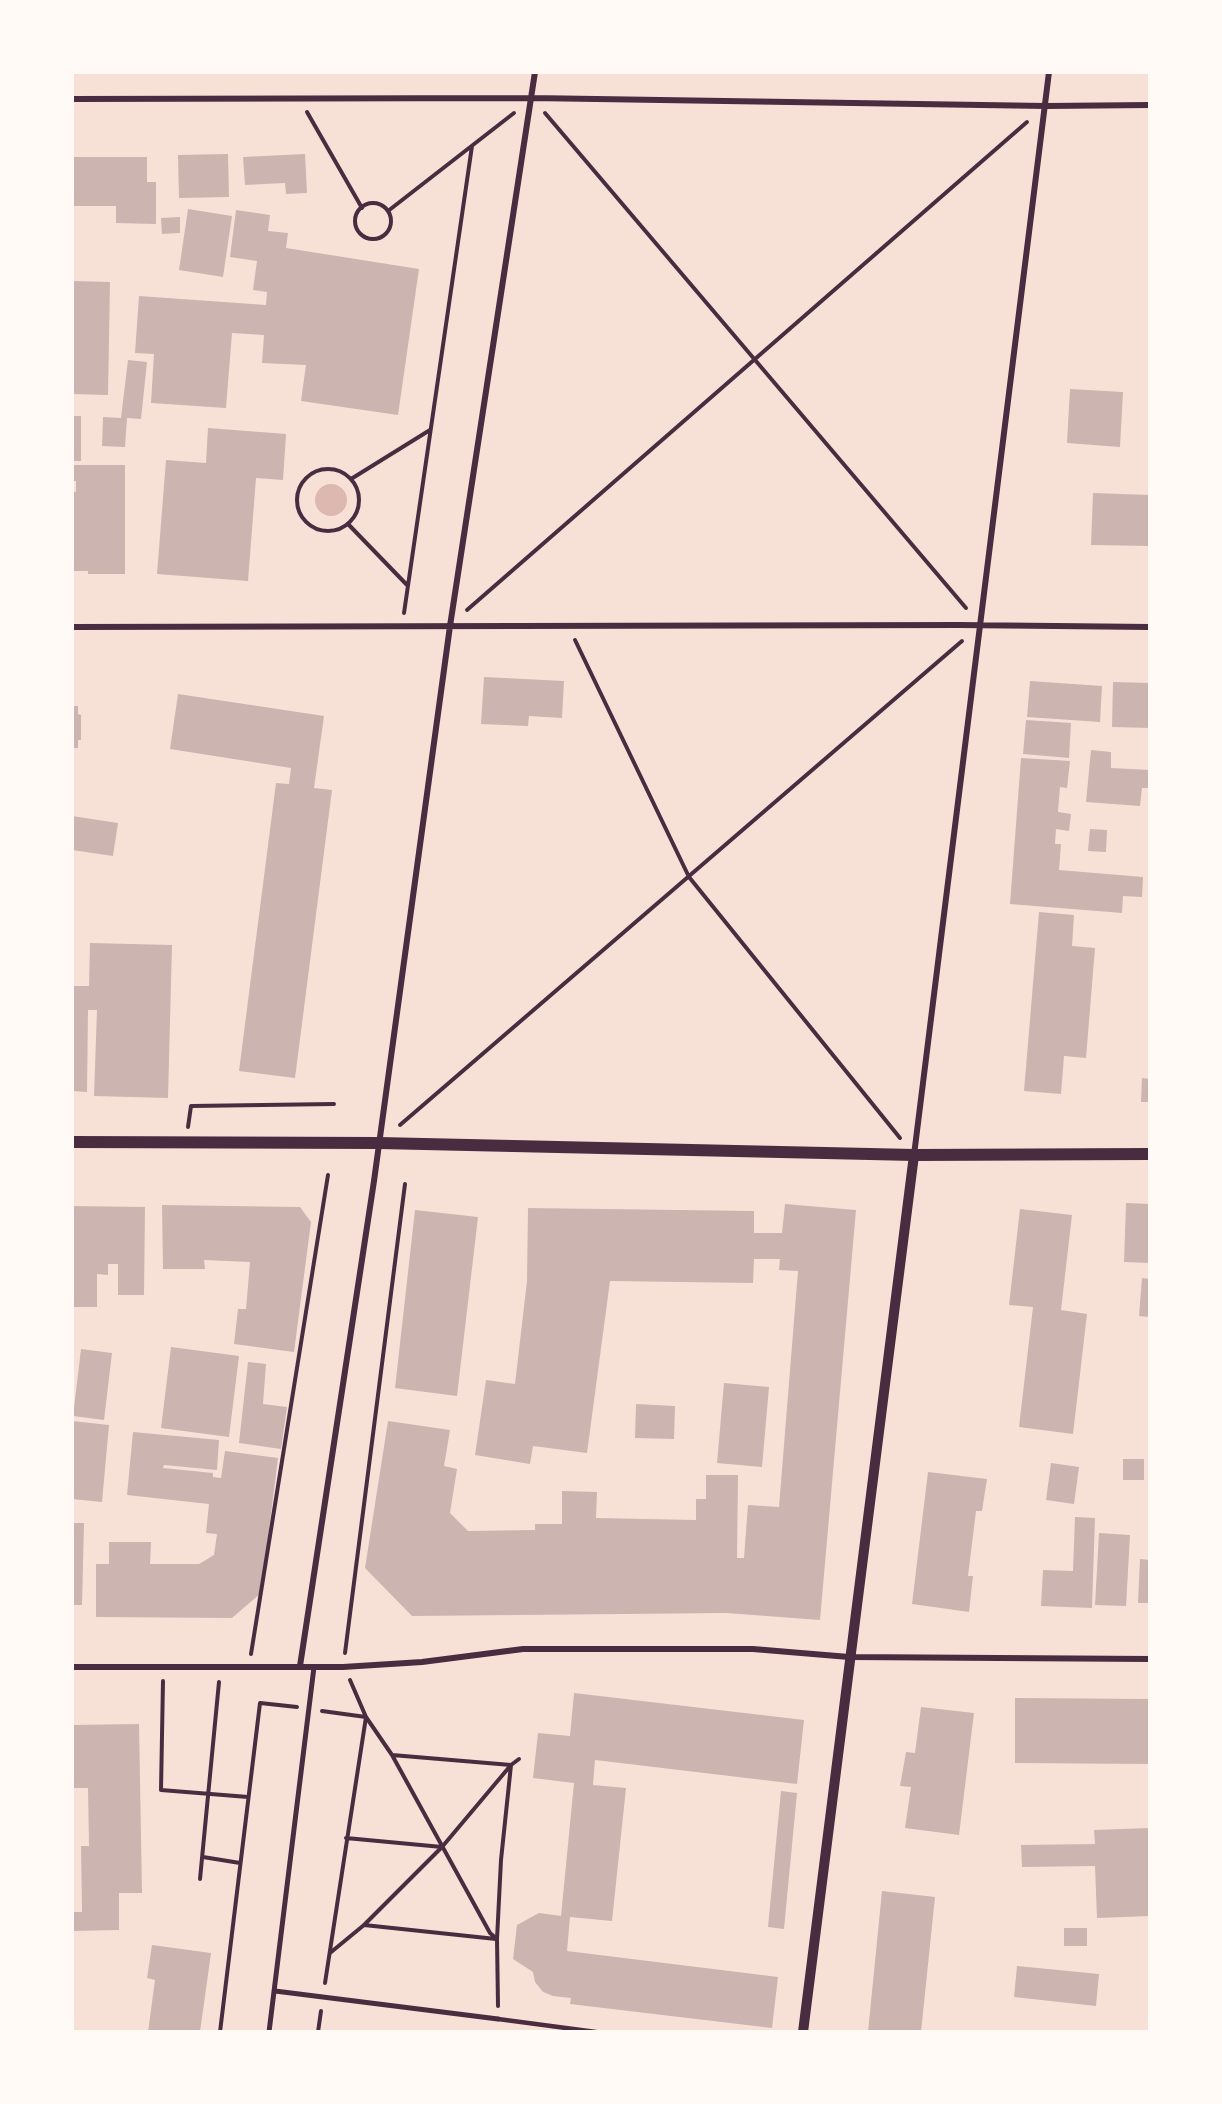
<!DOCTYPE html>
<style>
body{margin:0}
#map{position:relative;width:1222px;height:2104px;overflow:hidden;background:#f7e1d7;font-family:"Fira Sans",sans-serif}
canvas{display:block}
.frame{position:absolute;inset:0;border:74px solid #fffaf5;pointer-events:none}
</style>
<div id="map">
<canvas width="1222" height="2104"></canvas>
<div class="frame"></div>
</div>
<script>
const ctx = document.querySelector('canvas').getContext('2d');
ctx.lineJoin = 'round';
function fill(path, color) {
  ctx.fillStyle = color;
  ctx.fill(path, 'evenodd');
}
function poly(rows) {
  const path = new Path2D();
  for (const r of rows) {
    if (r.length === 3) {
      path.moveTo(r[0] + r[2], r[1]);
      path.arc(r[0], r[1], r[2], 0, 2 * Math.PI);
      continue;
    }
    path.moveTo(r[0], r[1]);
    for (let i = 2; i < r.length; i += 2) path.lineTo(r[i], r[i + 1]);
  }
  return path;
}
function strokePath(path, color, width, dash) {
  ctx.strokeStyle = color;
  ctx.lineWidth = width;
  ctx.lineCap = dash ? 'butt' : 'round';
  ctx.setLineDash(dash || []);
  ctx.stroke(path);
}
const water = poly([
 [331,500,16]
]);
const building = poly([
 [228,154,229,197,179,198,178,155],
 [305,154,307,193,286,194,285,183,245,185,243,157],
 [72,157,147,157,147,182,156,182,156,224,116,223,116,206,72,206],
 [188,209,232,216,223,277,179,270],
 [236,210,270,215,268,231,288,233,286,248,419,269,398,415,301,401,306,365,262,363,264,335,232,333,226,408,151,403,154,354,135,353,139,296,266,305,267,292,253,290,257,261,230,257],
 [180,217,180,233,162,234,161,218],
 [72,281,110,282,108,395,72,394],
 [128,360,147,362,141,419,127,418,125,447,102,446,103,417,121,418],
 [1070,389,1123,392,1120,447,1067,443],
 [72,416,81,416,81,461,72,461],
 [208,428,286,434,283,480,256,478,248,581,157,574,166,460,206,463],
 [72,465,125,465,125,574,88,574,88,571,72,571,72,491,76,492,76,481,72,481],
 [1093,493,1150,495,1150,546,1091,545],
 [484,677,564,681,562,718,529,716,528,726,481,724],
 [1030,681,1102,686,1100,722,1027,717],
 [1113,682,1150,683,1150,728,1112,727],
 [178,694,324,716,314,788,332,790,295,1078,239,1071,276,783,289,784,291,768,170,749],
 [72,706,78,706,78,714,81,715,81,740,78,740,78,748,72,748],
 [1026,720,1071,723,1069,758,1023,754],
 [1091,750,1111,752,1111,768,1150,770,1150,788,1142,788,1140,806,1086,802],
 [1021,758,1070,761,1067,788,1060,787,1058,812,1071,814,1069,831,1056,829,1055,844,1061,844,1059,870,1143,877,1142,897,1123,896,1122,913,1010,904],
 [72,816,118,823,113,856,72,850],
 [1090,829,1107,830,1106,852,1088,851],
 [1039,912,1074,915,1072,946,1095,948,1086,1058,1064,1056,1061,1094,1024,1091],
 [90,943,172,945,168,1098,94,1096,97,1010,88,1010,87,1092,72,1091,72,986,89,986],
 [1142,1078,1150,1079,1150,1102,1141,1102],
 [1126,1203,1150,1204,1150,1263,1124,1262],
 [785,1204,856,1210,820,1620,726,1613,412,1616,365,1568,388,1421,450,1430,444,1466,457,1469,450,1513,468,1531,535,1530,535,1524,562,1524,562,1491,597,1492,596,1518,696,1520,696,1499,706,1499,706,1475,738,1475,737,1558,744,1558,748,1505,779,1507,798,1271,779,1270,780,1259,754,1259,753,1283,610,1281,587,1453,533,1446,530,1464,475,1455,486,1380,515,1384,527,1281,528,1208,754,1211,754,1233,782,1233],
 [162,1205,300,1207,311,1222,294,1352,234,1344,238,1309,246,1309,250,1262,204,1260,205,1269,163,1269],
 [72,1206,145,1207,144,1295,118,1295,118,1264,108,1264,108,1275,97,1274,97,1307,72,1307],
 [1020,1209,1072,1215,1061,1310,1087,1314,1073,1434,1019,1427,1033,1307,1009,1305],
 [415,1210,478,1217,457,1396,395,1388],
 [1142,1278,1150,1279,1150,1317,1139,1316],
 [171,1347,239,1356,229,1437,161,1428],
 [81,1349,112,1353,104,1420,73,1416],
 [248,1362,266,1364,263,1404,287,1407,281,1449,239,1443],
 [724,1383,769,1387,762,1467,717,1463],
 [636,1404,675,1406,674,1439,635,1438],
 [72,1421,109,1425,102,1502,72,1499],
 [133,1432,219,1440,217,1470,164,1465,163,1468,213,1473,213,1477,221,1478,225,1451,278,1458,261,1593,232,1618,96,1617,96,1564,109,1564,109,1542,151,1542,150,1564,199,1564,214,1555,217,1534,206,1533,209,1504,127,1495],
 [1123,1459,1144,1459,1144,1480,1123,1480],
 [1051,1463,1079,1467,1074,1504,1046,1500],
 [928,1472,987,1479,982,1511,976,1511,968,1576,973,1576,969,1612,912,1604],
 [1075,1517,1095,1518,1092,1608,1041,1606,1043,1570,1073,1571],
 [72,1523,84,1523,82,1605,72,1605],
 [1099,1533,1130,1535,1126,1606,1095,1605],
 [1140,1559,1150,1560,1150,1603,1138,1603],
 [574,1693,804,1720,797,1784,595,1760,593,1785,626,1788,612,1921,570,1917,567,1951,778,1977,772,2028,570,2004,571,1998,553,1996,543,1992,535,1982,533,1972,513,1959,517,1925,539,1913,561,1916,574,1783,533,1778,538,1733,570,1736],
 [1015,1698,1150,1699,1150,1764,1015,1763],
 [921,1707,974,1713,959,1835,905,1828,911,1787,900,1786,906,1752,915,1753],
 [139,1724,142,1893,119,1893,119,1930,72,1931,72,1912,82,1912,81,1846,89,1846,88,1788,72,1788,72,1725],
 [781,1791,797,1793,784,1929,768,1927],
 [1150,1828,1150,1916,1097,1918,1095,1866,1022,1867,1021,1845,1095,1844,1094,1830],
 [882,1891,935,1897,921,2032,868,2032],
 [1064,1928,1087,1928,1087,1946,1064,1946],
 [152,1945,211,1953,200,2032,148,2032,155,1980,147,1978],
 [1017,1966,1099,1974,1096,2006,1014,1997]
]);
const path = poly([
 [307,112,362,208],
 [545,113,966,608],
 [373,221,18],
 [388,211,514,113],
 [328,500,31],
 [351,479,430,430],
 [348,524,408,586],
 [467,610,1027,122],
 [404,613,472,146],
 [575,640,689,877,900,1138],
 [400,1125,962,641],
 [188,1127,191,1106,334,1104],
 [345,1653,405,1184],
 [251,1654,328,1175],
 [350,1680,366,1717,392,1755,490,1933,497,1939],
 [163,1681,161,1790,248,1797],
 [322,1711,366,1717,325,1983],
 [392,1755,511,1765,501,1860,497,1939,498,2006],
 [346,1838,442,1847],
 [203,1857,240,1863],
 [200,1879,219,1682],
 [364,1925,496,1939],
 [330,1953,364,1925,442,1847,511,1765,519,1759],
 [220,2032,260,1703,297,1707],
 [318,2032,321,2011]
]);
const service = poly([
 [498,2019,596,2032]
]);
const pedestrian = poly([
 [275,1991,498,2019],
 [269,2032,314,1667]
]);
const minor = poly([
 [72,99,532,98,1046,106,1150,105],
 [72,627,959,625,1150,627],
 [914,1155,1049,72],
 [300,1666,374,1181,450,626,535,72],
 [72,1667,343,1667,422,1662,523,1649,753,1649,849,1657,1150,1659]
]);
const tertiary = poly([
 [803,2032,914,1155]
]);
const secondary = poly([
 [72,1142,379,1143,914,1155,1150,1154]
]);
fill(water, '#dcb8b0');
fill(building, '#ccb4b1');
strokePath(path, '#4a2c40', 4);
strokePath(service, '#4a2c40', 4.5);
strokePath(pedestrian, '#4a2c40', 5);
strokePath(minor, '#4a2c40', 6);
strokePath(tertiary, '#4a2c40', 10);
strokePath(secondary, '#4a2c40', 12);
</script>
